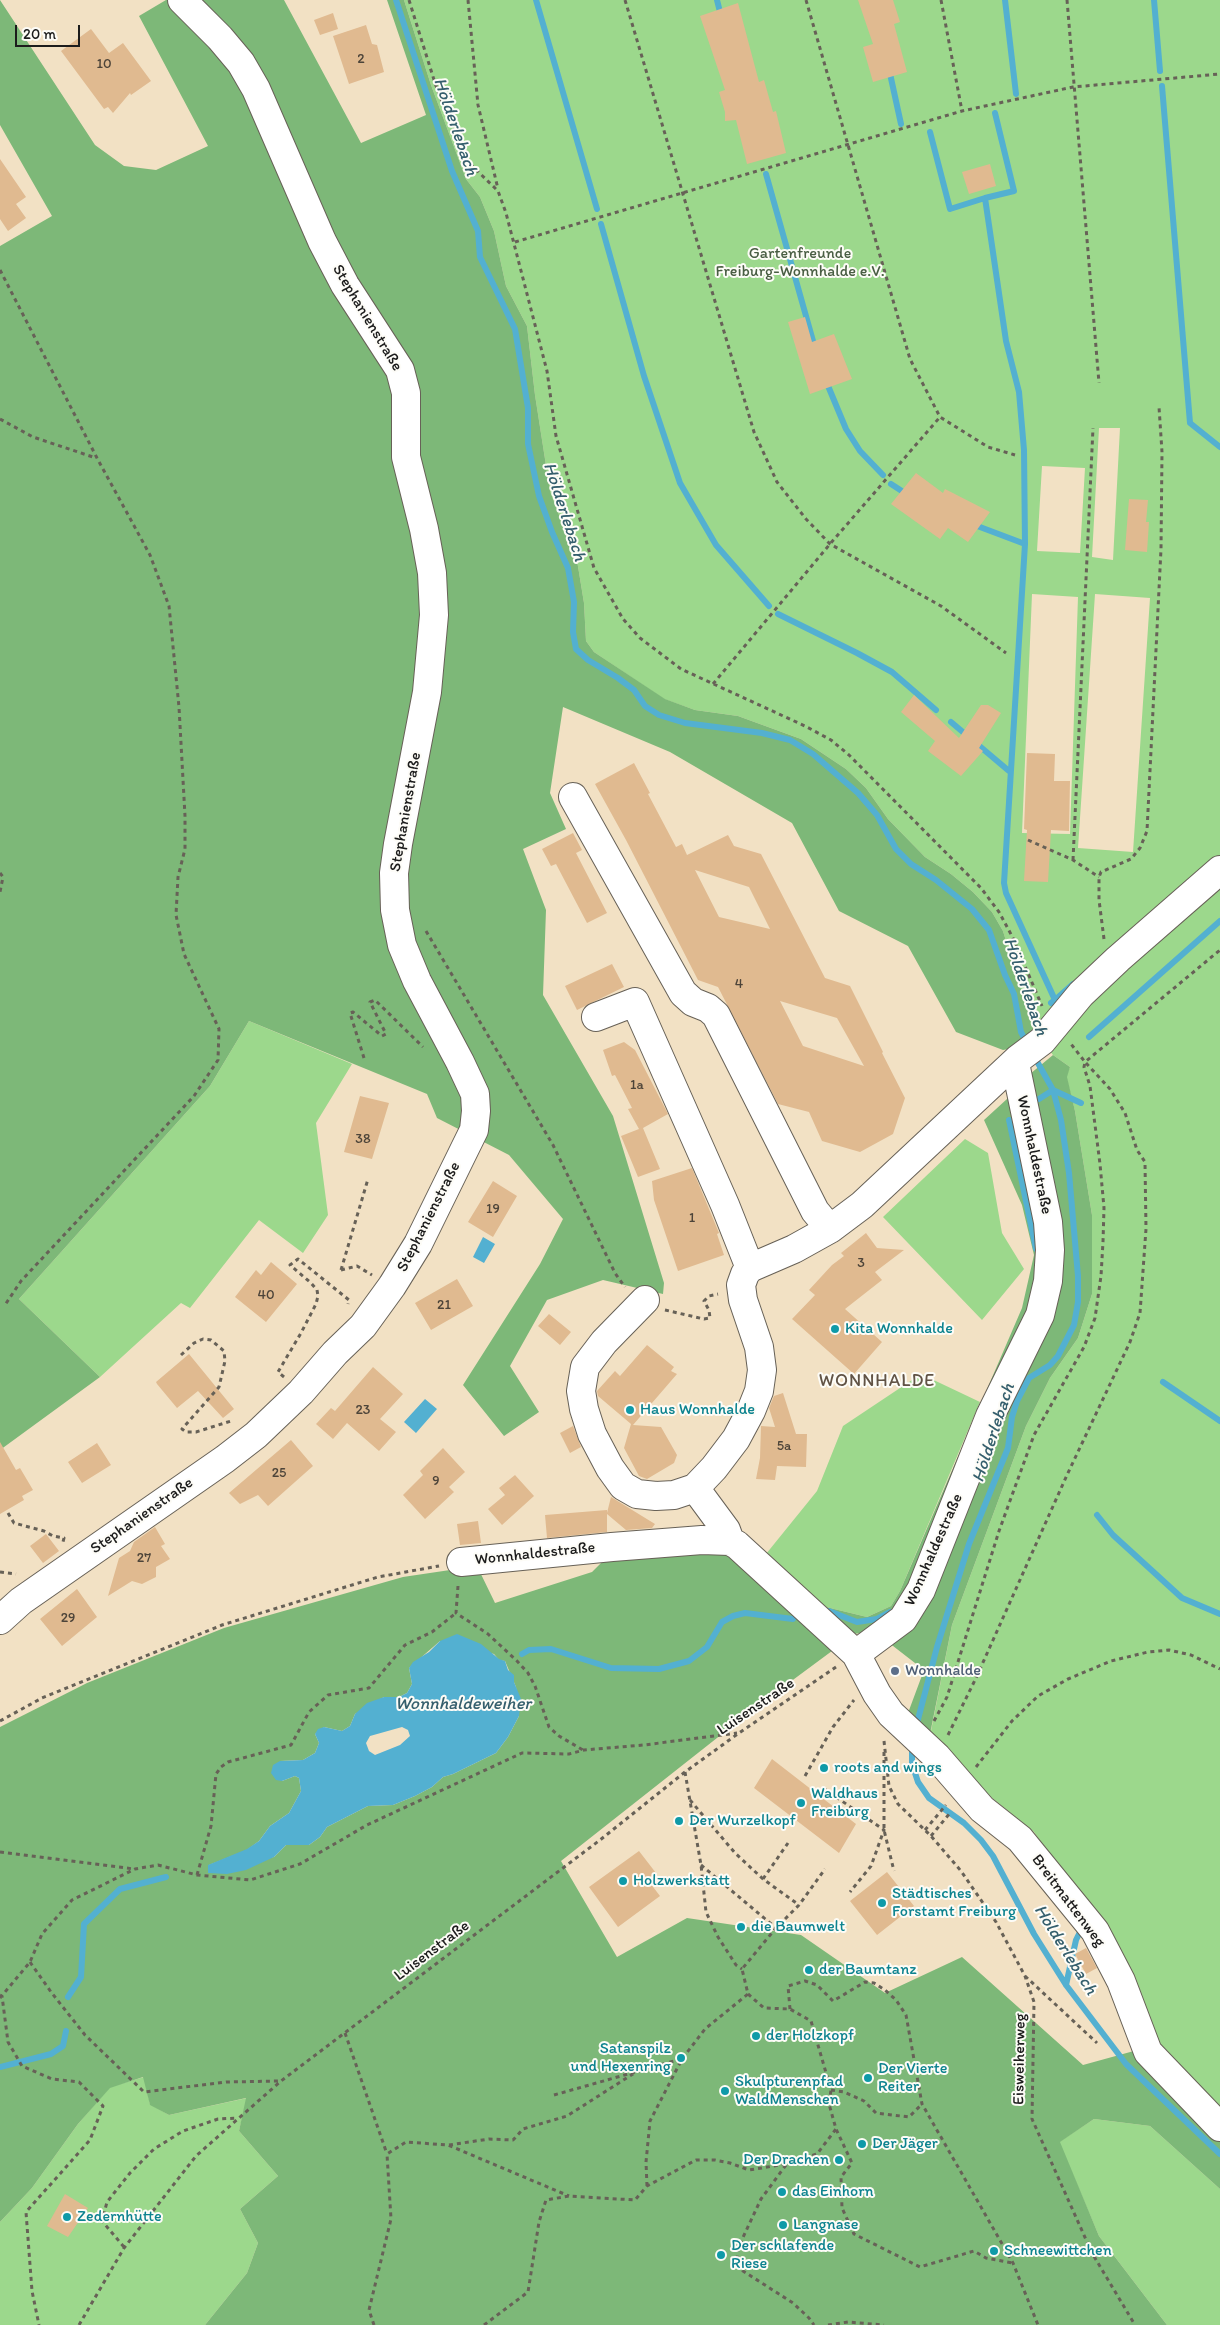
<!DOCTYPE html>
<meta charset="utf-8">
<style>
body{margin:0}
#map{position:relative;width:1220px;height:2325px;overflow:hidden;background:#f2e1c4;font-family:Itim,sans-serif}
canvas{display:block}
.scale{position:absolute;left:15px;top:25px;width:65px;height:22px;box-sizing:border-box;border:2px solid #1c1c1c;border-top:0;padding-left:6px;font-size:15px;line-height:18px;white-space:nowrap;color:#1c1c1c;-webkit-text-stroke:4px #fdfcf7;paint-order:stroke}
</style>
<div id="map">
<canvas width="1220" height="2325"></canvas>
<div class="scale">20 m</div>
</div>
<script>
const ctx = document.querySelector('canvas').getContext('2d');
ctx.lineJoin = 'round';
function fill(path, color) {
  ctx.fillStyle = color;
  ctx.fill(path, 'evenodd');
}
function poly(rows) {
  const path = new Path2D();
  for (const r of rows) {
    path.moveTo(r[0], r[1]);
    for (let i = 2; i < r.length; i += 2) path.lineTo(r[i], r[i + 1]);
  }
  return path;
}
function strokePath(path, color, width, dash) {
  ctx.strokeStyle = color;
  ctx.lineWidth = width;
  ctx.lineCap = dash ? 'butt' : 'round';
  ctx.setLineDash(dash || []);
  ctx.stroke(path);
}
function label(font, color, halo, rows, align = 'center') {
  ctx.font = font + ' Itim,sans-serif';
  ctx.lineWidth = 4;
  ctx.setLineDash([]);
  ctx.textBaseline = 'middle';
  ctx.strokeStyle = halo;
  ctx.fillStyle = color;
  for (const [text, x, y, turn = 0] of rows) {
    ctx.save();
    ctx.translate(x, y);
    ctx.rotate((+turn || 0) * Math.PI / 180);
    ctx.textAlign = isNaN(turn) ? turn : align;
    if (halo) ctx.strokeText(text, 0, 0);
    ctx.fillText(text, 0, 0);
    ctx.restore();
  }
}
const green = poly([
 [404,0,1220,0,1220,2142,1178,2103,1130,1973,1034,1832,928,1746,952,1625,1026,1426,1050,1378,1078,1338,1092,1294,1092,1215,1075,1111,1066,1076,1070,1067,1053,1055,1034,1031,1003,931,992,912,973,892,951,874,925,857,888,819,866,788,846,769,801,739,738,716,695,710,664,699,594,652,586,641,584,603,575,548,562,523,550,491,535,395,527,326,506,286,494,231,480,197,466,179,431,85],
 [1099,428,1120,428,1113,560,1092,557],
 [1042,466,1085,468,1080,553,1037,551],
 [1032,594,1078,597,1070,834,1022,833],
 [1095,594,1150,598,1133,852,1078,848],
 [249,1021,352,1064,316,1123,328,1215,303,1253,259,1220,190,1308,181,1303,100,1377,19,1299,210,1086],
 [965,1139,988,1153,1002,1233,1024,1269,982,1320,883,1217],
 [921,1374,980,1402,900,1591,891,1606,867,1617,822,1606,766,1554,817,1491,843,1426],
 [144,2077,150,2104,169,2115,247,2098,239,2131,278,2176,240,2209,258,2243,247,2273,205,2325,0,2325,0,2222,32,2188,78,2124,110,2087],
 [1094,2119,1150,2126,1220,2189,1220,2325,1167,2325,1099,2236,1059,2142]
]);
const forest = poly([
 [0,0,95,145,124,166,156,170,208,146,139,16,166,0,284,0,361,143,426,115,387,0,404,0,431,85,466,179,480,197,494,231,506,286,527,326,535,395,550,491,562,523,575,548,584,603,586,641,594,652,665,699,695,710,738,716,801,739,846,769,866,788,888,819,925,857,951,874,973,892,992,912,1003,931,1034,1031,1009,1049,1003,1050,956,1032,908,946,839,911,792,823,670,752,563,707,550,793,566,829,523,849,546,910,543,995,613,1116,664,1283,663,1294,603,1280,547,1300,510,1366,539,1412,504,1436,463,1385,540,1264,563,1219,509,1155,437,1118,427,1094,249,1021,210,1086,19,1299,100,1377,0,1450,0,246,52,216,0,125],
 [1053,1055,1070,1067,1067,1077,1075,1111,1092,1215,1092,1294,1078,1338,1050,1378,1026,1426,952,1625,930,1734,908,1713,924,1670,875,1632,852,1634,822,1606,867,1617,891,1606,900,1591,1022,1308,1034,1255,1022,1205,984,1120,1030,1078,1030,1074],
 [622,1552,740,1553,836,1648,755,1708,561,1861,617,1957,687,1918,801,1935,885,1993,962,1957,1083,2065,1152,2046,1178,2103,1220,2142,1220,2189,1150,2126,1094,2119,1060,2142,1099,2236,1167,2325,205,2325,247,2273,258,2243,240,2209,278,2176,239,2131,246,2098,169,2115,150,2105,143,2077,110,2088,78,2124,32,2188,0,2222,0,1727,87,1683,224,1628,403,1577,477,1566,495,1603,592,1572,607,1557],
 [440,1641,494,1654,499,1660,505,1661,516,1687,519,1716,508,1737,496,1753,453,1774,443,1777,432,1787,415,1796,393,1805,368,1806,327,1827,320,1837,309,1845,286,1845,274,1857,209,1865,247,1850,259,1841,270,1826,289,1813,301,1791,299,1778,295,1776,282,1781,280,1761,303,1760,315,1753,319,1743,315,1734,324,1727,342,1731,350,1726,355,1714,384,1697,399,1697,407,1693,412,1684,409,1668]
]);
const water = poly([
 [483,1237,495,1244,484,1263,473,1257],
 [425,1399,437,1409,416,1433,404,1422],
 [457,1634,481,1644,499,1659,505,1661,508,1670,514,1675,514,1682,521,1699,519,1716,508,1737,496,1753,453,1774,443,1777,432,1787,415,1796,393,1805,368,1806,327,1827,320,1837,309,1845,286,1845,274,1857,246,1870,227,1874,208,1873,208,1865,247,1849,259,1841,270,1826,289,1813,301,1791,299,1778,295,1776,282,1781,276,1780,271,1773,273,1765,280,1761,303,1760,315,1753,319,1743,315,1734,318,1729,324,1727,342,1731,350,1726,355,1714,367,1703,384,1697,399,1697,407,1693,412,1684,409,1668,413,1662,429,1652,440,1641],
 [402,1727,408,1730,410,1736,400,1745,375,1755,369,1751,366,1743,370,1736]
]);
const stream = poly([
 [396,0,452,171,478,231,480,257,515,329,528,408,528,444,539,496,552,532,568,568,574,602,573,632,576,649,588,660,618,678,634,690,645,706,659,715,685,723,762,733,790,740,813,754,858,793,877,815,896,849,911,864,936,880,972,909,989,930,1005,975,1014,994,1021,1032,1028,1045],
 [536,0,597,209],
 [717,0,721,16],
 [1005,0,1016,94],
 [1154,0,1160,71],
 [889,69,901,124],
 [1162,86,1190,423,1220,447],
 [930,132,950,209,985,198,1006,341,1019,392,1024,450,1025,544,1004,883,1006,893,1055,1000,1051,1003],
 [766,174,815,348],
 [985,198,1014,191,995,113],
 [601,224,644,376,680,483,716,545,769,606],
 [826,381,846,429,860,451,883,475],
 [891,484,908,495],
 [972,524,1025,544],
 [778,614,857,653,892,672,936,710],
 [951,722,1009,771],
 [1055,1000,1073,984],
 [1089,1037,1220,921],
 [1039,1099,1053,1090,1081,1103],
 [1009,1120,1036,1249],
 [1163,1382,1220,1421],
 [1097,1515,1113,1535,1182,1598,1220,1614],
 [829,1611,857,1622,877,1619,890,1612],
 [522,1654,529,1650,551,1649,611,1668,659,1669,689,1661,707,1647,722,1622,733,1616,745,1613,793,1619],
 [916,1727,937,1647,969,1544,1008,1448,1012,1417,1017,1401,1029,1378,1050,1365,1058,1356,1074,1325,1078,1302,1078,1276,1069,1173,1061,1120,1053,1090,1034,1056],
 [912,1744,912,1764,918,1782,929,1798,964,1823,981,1840,993,1856,1034,1934,1066,1985,1126,2064,1220,2154],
 [1066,1985,1076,1940,1083,1926],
 [68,1997,81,1977,84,1924,120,1889,166,1877],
 [0,2067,51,2054,63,2046,66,2031]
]);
const building = poly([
 [858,0,893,0,900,22,894,24,907,72,873,82,863,47,873,44],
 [738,3,759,82,764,80,773,112,776,111,786,153,747,164,736,120,725,121,725,112,719,92,725,90,700,16],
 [333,13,338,29,320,35,314,20],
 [366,25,372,44,377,45,384,72,349,84,333,36],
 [91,29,109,53,123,43,151,81,131,95,130,93,113,113,108,107,104,109,61,51],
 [0,159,26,197,16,204,26,218,8,231,0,219],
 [990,164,996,186,969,194,962,172],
 [805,317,812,342,834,334,852,379,810,394,788,322],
 [916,473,943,493,945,489,990,512,968,542,948,528,940,539,891,504],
 [1129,499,1148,500,1146,522,1149,522,1147,552,1125,550],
 [914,695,959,738,981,705,988,705,1001,713,979,748,983,751,961,776,928,751,935,741,901,712],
 [1027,753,1055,754,1054,781,1070,781,1069,831,1051,830,1048,882,1024,881,1027,830,1024,829],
 [634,763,650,793,648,794,676,847,682,844,687,855,728,835,734,846,761,854,825,978,850,986,883,1052,882,1053,905,1098,893,1134,860,1152,822,1141,809,1112,778,1104,718,987,698,980,626,840,595,784],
 [695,870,749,887,770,929,719,917],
 [780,1001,837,1018,864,1066,803,1046],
 [573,833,582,850,576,853,607,913,587,923,556,864,551,866,542,849],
 [612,964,624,987,577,1010,565,986],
 [624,1042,635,1050,668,1114,643,1128,660,1169,638,1177,621,1136,639,1129,628,1109,632,1108,615,1075,612,1076,603,1050],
 [360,1096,389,1103,372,1159,344,1152],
 [692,1168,719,1233,717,1234,724,1255,678,1271,654,1200,652,1181],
 [493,1181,517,1196,493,1237,468,1222],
 [866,1233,877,1248,904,1250,875,1272,882,1280,845,1309,882,1342,854,1374,792,1319,815,1295,809,1290,832,1265,844,1256,841,1253],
 [271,1262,297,1284,266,1322,235,1297,256,1270,261,1275],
 [457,1279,473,1306,431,1330,415,1303],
 [549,1314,571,1332,560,1345,538,1326],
 [647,1345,674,1367,671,1371,677,1374,633,1425,661,1427,677,1455,674,1463,647,1479,639,1476,624,1448,631,1424,598,1396,597,1391,615,1371,620,1376],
 [189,1354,234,1409,223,1418,198,1391,177,1408,157,1384,156,1382],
 [373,1367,403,1394,380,1419,396,1432,379,1451,347,1423,333,1439,316,1424,331,1408,335,1411],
 [783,1393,796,1434,807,1434,806,1467,777,1466,775,1480,756,1479,760,1458,761,1426,775,1427,769,1408,774,1396],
 [573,1426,581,1447,570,1453,560,1433],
 [291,1440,313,1466,268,1506,258,1495,240,1504,229,1493],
 [0,1442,16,1470,20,1468,33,1490,22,1496,24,1500,0,1514],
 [97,1443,111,1465,82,1483,68,1462],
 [443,1448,465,1472,449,1487,454,1492,425,1519,403,1495,423,1475,420,1471],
 [515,1475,534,1496,502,1525,488,1509,505,1495,499,1488],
 [611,1497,655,1524,652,1528,626,1530,607,1514,607,1532,547,1538,545,1515,607,1510,607,1513],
 [478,1521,481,1543,460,1545,457,1524],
 [155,1527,165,1544,161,1546,170,1559,156,1567,156,1577,142,1584,132,1581,108,1596,119,1558,130,1551,134,1542],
 [46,1534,59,1551,43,1563,30,1546],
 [77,1589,97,1617,62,1646,40,1619],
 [772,1759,856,1824,839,1853,754,1788],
 [639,1851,656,1873,647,1879,660,1896,618,1927,589,1887],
 [887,1872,914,1906,877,1935,850,1901],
 [1086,1948,1097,1968,1086,1974,1075,1954],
 [65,2194,88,2208,68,2237,47,2226]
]);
const path = poly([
 [409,0,435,83,463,157,498,191,506,213,547,371,556,436,594,568,623,619,640,638,681,669,805,726,831,740,849,755,981,888,999,912,1013,938,1042,1006],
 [468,0,478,105,498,189],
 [625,0,754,432,777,482,806,519,830,544,941,606,1006,653],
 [806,0,910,359,940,417,988,447,1015,455],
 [941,0,962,111],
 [1067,0,1099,383],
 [515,242,962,111,1073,87,1220,74],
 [0,270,97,458,150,555,169,606,179,707,185,816,185,849,178,877,176,915,184,954,219,1029,218,1060,194,1096,21,1281,5,1305],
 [0,419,33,437,96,458],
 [713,684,830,544,940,417],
 [1028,840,1073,860,1099,877],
 [1073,860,1093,428],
 [0,873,3,877,0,892],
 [426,931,553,1145,615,1273,625,1287],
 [1104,939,1099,900,1099,877,1101,872,1131,859,1140,848,1147,831,1161,549,1162,452,1159,407],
 [364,1058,350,1013,353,1012,382,1036,386,1034,370,1002,375,1000,423,1047],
 [341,1270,368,1179],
 [341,1270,357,1266,372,1275],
 [665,1310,704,1319,710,1318,709,1310,704,1301,709,1296,718,1294],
 [181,1355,194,1343,203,1339,211,1340,224,1351,225,1361,219,1387,182,1429,186,1432,196,1432,231,1421],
 [284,1377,278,1372,301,1333,316,1304,318,1296,317,1290,311,1283,290,1265,298,1259,349,1300,348,1304],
 [8,1513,14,1523,44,1531,53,1536,64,1538,63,1542],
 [0,1572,16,1574],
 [458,1586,456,1613,488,1634,517,1661,528,1673,535,1686,549,1727,559,1736,583,1750],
 [0,1721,42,1698,222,1625,378,1577,439,1566],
 [934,1721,947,1697,999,1531,1034,1435,1084,1347,1095,1318,1101,1276,1103,1242,1104,1208,1100,1164,1090,1086,1084,1067,1085,1062,1071,1044],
 [948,1735,976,1678,1067,1475,1130,1342,1140,1313,1146,1229,1145,1162,1137,1150,1125,1113,1110,1089,1085,1062,1220,950],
 [884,1741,889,1786,898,1804,931,1836,961,1871,996,1922,1025,1976,1034,2002,1032,2119,1092,2253,1135,2325],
 [884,1752,884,1830,894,1871],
 [976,1767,1012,1721,1038,1696,1068,1679,1111,1661,1148,1652,1169,1650,1191,1655,1220,1669],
 [685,1772,701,1865,706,1912,718,1937,736,1965,742,1969],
 [805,1776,833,1727,854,1700],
 [823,1788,884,1830,871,1866,850,1892],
 [690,1800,735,1853,763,1879,799,1905],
 [925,1830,946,1805],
 [931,1836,950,1813],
 [0,1852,134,1869],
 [701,1865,776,1928],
 [197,1875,211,1826,216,1774,221,1767,228,1762,291,1745,309,1712,328,1695,369,1688,405,1645,432,1632,456,1613],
 [763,1879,788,1843],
 [30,1962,51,1992,85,2035,144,2092,226,2082,280,2081],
 [1025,1976,1097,2043],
 [748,1994,764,2008,790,2009,811,2021,831,2090,829,2104,836,2129,852,2163,841,2177,842,2208,854,2234,920,2267,974,2251,986,2258,1013,2263],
 [0,1995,2,1996,8,2042,22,2066,52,2079,79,2082,103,2106,90,2140,26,2212,32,2291,39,2325],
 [0,1998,30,1962,42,1934,72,1900,135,1869,158,1865,197,1875,250,1880,300,1864,367,1825,522,1753,569,1754,584,1750,644,1745,737,1733],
 [790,2009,788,1986,805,1981,817,1985,833,2001,865,1982,874,1983,885,1990,896,2000,906,2015,922,2104,1013,2263,1038,2325],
 [345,2033,387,2154],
 [831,2090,844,2092,864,2101,876,2113,909,2117,922,2104],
 [554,2095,681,2059],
 [449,2145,489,2139,513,2140,523,2129,567,2116,636,2072],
 [786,2165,761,2199,738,2248,737,2260,743,2271,793,2303,809,2318,814,2325],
 [647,2186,646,2162,650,2121,682,2059,705,2029,748,1994,742,1969,776,1928,799,1905,825,1869],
 [124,2247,102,2221,107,2202,130,2173,154,2149,183,2131,218,2119,238,2118],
 [79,2325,124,2248,196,2156,239,2118,281,2081,600,1840,685,1772,739,1733,836,1667],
 [374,2325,369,2310,391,2219,387,2154,406,2142,448,2145,569,2196],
 [484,2325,528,2292,539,2222,546,2200,569,2196,635,2200,647,2186,696,2160,715,2160,730,2163,749,2170,786,2164,817,2154,836,2129],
 [828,2325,848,2322,884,2325]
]);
const minor = poly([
 [573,797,683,993,693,1002,708,1008,716,1015,815,1211,830,1229],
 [596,1017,635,1002,725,1205,750,1268],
 [645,1300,604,1342,585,1367,581,1391,584,1409,592,1434,610,1468,623,1486,637,1494,656,1496,674,1495,695,1488],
 [730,1541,726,1530,695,1488,714,1468,736,1439,751,1411,759,1391,762,1370,759,1347,743,1300,741,1285,745,1274,750,1268,794,1249,830,1229,862,1205,1018,1059,1042,1041,1081,994,1118,959,1220,870],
 [461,1562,612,1547,702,1540,730,1541,737,1545,856,1654,877,1694,891,1714,937,1757,982,1809,1020,1839,1095,1931,1121,1981,1148,2052,1220,2127],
 [0,1620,21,1601,225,1459,256,1435,301,1392,335,1353,363,1326,392,1286,418,1244,474,1130,476,1111,475,1094,460,1062,417,981,402,945,395,910,394,873,398,844,427,692,434,615,432,573,424,529,406,457,406,393,400,370,345,285,322,241,256,89,241,63,220,38,182,0],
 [856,1654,903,1619,921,1590,990,1416,1040,1315,1048,1281,1050,1250,1048,1222,1015,1063]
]);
const markers = [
 [835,1329,5,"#0f9aa8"],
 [630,1410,5,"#0f9aa8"],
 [895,1671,5,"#5c6f8a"],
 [824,1768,5,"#0f9aa8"],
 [801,1803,5,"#0f9aa8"],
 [679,1821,5,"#0f9aa8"],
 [623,1881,5,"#0f9aa8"],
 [882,1903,5,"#0f9aa8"],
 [741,1927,5,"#0f9aa8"],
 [809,1970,5,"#0f9aa8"],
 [756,2036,5,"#0f9aa8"],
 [681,2058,5,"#0f9aa8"],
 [868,2078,5,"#0f9aa8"],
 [725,2091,5,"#0f9aa8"],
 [862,2144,5,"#0f9aa8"],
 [839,2160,5,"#0f9aa8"],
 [782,2192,5,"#0f9aa8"],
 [67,2217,5,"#0f9aa8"],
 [783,2225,5,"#0f9aa8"],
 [994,2251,5,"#0f9aa8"],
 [721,2255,5,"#0f9aa8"]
];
const numberNames = [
 ["2",361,59],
 ["10",104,64],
 ["4",739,984],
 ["1a",637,1085],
 ["38",363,1139],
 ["19",493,1209],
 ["1",692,1218],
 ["3",861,1263],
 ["40",266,1295],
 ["21",444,1305],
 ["23",363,1410],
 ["5a",784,1446],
 ["25",279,1473],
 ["9",436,1481],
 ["27",144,1558],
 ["29",68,1618]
];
const parkNames = [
 ["Gartenfreunde",800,254],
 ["Freiburg-Wonnhalde e.V.",800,272]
];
const streetNames = [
 ["Stephanienstraße",367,318,59],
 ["Stephanienstraße",406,812,-80],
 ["Wonnhaldestraße",1034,1155,78],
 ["Stephanienstraße",429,1217,-63],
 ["Stephanienstraße",142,1516,-35],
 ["Wonnhaldestraße",934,1550,-66],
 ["Wonnhaldestraße",535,1554,-6],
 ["Luisenstraße",756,1707,-34],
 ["Breitmattenweg",1068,1901,53],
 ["Luisenstraße",432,1951,-37],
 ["Eisweiherweg",1020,2059,-89]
];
const cultureNames = [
 ["Kita Wonnhalde",845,1329],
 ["Haus Wonnhalde",640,1410],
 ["roots and wings",834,1768],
 ["Waldhaus",811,1794],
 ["Freiburg",811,1812],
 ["Der Wurzelkopf",689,1821],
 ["Holzwerkstatt",633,1881],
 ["Städtisches",892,1894],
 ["Forstamt Freiburg",892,1912],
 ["die Baumwelt",751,1927],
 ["der Baumtanz",819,1970],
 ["der Holzkopf",766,2036],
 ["Satanspilz",671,2049,"right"],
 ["und Hexenring",671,2067,"right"],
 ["Der Vierte",878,2069],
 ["Reiter",878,2087],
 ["Skulpturenpfad",735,2082],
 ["WaldMenschen",735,2100],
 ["Der Jäger",872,2144],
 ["Der Drachen",829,2160,"right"],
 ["das Einhorn",792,2192],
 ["Zedernhütte",77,2217],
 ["Langnase",793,2225],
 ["Der schlafende",731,2246],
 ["Riese",731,2264],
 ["Schneewittchen",1004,2251]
];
const serviceNames = [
 ["Wonnhalde",905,1671]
];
const waterNames = [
 ["Hölderlebach",455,127,71],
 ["Hölderlebach",564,512,72],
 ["Hölderlebach",1025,987,71],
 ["Hölderlebach",994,1433,-72],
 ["Wonnhaldeweiher",463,1704],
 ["Hölderlebach",1065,1950,58]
];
const neighbourhoodNames = [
 ["WONNHALDE",877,1381]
];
fill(green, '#9cd88c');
fill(forest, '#7db878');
fill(water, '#53b0d1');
strokePath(stream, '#53b0d1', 6);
fill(building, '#e0ba90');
strokePath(minor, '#676157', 30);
strokePath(path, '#676157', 3, [4, 4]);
strokePath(minor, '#fff', 28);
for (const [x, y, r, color] of markers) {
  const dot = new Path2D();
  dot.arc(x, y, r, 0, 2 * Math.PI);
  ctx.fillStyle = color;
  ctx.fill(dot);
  strokePath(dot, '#fdfcf7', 2);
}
label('14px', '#4d4439', null, numberNames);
label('16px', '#495e43', '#fdfcf7', parkNames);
label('16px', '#1c1c1c', '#fdfcf7', streetNames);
label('16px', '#0d838f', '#fdfcf7', cultureNames, 'left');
label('16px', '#4e5e75', '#fdfcf7', serviceNames, 'left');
label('italic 18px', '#355f6d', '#fdfcf7', waterNames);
ctx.letterSpacing = '1px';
label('18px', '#615345', '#fdfcf7', neighbourhoodNames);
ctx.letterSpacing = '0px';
</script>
